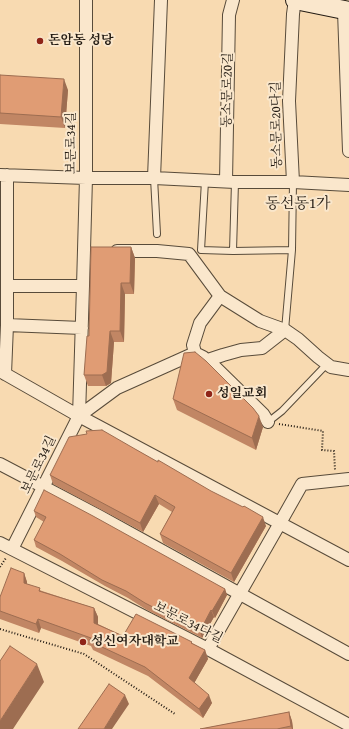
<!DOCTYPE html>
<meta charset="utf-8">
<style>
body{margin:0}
canvas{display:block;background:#f8dab1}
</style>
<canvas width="349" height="729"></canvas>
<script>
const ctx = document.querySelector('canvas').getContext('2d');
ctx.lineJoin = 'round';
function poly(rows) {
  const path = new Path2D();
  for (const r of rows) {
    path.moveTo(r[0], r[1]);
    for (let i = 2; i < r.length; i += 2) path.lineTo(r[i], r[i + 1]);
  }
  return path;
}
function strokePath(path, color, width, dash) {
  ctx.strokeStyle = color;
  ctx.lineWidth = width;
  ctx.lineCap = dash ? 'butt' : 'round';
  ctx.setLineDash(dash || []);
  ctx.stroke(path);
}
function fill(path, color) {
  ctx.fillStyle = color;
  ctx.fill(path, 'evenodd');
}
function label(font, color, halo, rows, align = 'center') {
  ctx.font = font + ' "Gentium Book Plus","Noto Serif KR",serif';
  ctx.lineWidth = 4;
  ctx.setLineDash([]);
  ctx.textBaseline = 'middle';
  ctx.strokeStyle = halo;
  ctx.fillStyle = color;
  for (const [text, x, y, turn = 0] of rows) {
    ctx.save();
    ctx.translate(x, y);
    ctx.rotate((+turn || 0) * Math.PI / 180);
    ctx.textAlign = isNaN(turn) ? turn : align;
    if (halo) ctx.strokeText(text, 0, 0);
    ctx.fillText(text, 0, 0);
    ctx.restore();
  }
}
const path = poly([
 [279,424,323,431,322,450,334,451,335,470],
 [0,567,6,558],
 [0,629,84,654,175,714]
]);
const lane = poly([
 [154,178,157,234],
 [205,181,201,250,233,251,292,250],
 [233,251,235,182],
 [285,330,292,250,293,182],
 [268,422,282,411,327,364]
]);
const street = poly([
 [344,11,349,151],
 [0,175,86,178,154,178,235,182,293,182,349,185],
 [154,178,161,0],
 [226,181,229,15,233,0],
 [293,182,289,101,293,14,295,0],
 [117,251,157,251,189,254,220,296,260,321,285,330,298,339,318,357,331,367,349,370],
 [8,286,83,286],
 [7,325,82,328],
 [195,353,193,345,200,323,220,296],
 [208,360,223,355,241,350,262,348,285,330],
 [0,371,79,416,349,560],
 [5,374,7,325,7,175],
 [79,416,117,388,195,353,203,357,215,367,263,414,268,422],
 [0,464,99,516,349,654],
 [0,543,208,649,349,725],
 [12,549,79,416,83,286,86,178,86,0],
 [208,649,280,523,302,484,349,479]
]);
const secondary = poly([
 [295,0,349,11]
]);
const wall = poly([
 [0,75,68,90,65,128,0,124],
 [131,247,135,258,134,294,125,294,124,342,114,342,111,383,106,386,88,386,84,375,89,336],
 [173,399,263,427,256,450,177,410],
 [135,449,266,526,234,582,163,543,160,534,172,512,159,504,143,532,53,484,50,475],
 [34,511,225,589,227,595,215,618,214,617,202,638,147,610,128,598,105,586,62,561,36,547,34,540,44,522,36,517],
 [24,573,27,582,27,584,42,591,94,608,98,617,98,624,123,636,192,643,205,650,208,659,194,683,212,703,203,718,148,676,93,650,91,646,41,628,39,633,0,619,0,597],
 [289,712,292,721,293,729,200,729]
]);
const shadedWall = poly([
 [64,79,68,90,65,128,61,117],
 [131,247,135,258,134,294,130,283],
 [121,283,125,294,124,342,120,331],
 [110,331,114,342,111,383,106,386,102,375],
 [259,416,263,427,256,450,252,438],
 [155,495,159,504,143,532,140,523],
 [263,517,266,526,234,582,231,573],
 [24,573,27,582,27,592,24,583],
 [225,589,227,595,215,618,212,611],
 [94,608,98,617,98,631,94,623],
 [211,610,214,617,202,638,200,631],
 [38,619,41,628,39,633,36,624],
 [205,650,208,659,192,687,189,678],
 [37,664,44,682,13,729,0,729,0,721],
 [125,695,129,704,112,729,104,729],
 [209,695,212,703,203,718,199,709],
 [289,712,292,721,293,729,292,729,291,726]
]);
const building = poly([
 [0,75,64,79,61,117,0,113,0,75],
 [91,247,131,247,130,283,121,283,120,331,110,331,107,372,102,375,84,375,87,336,89,336,91,247],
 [195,352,206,361,253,408,259,416,252,438,173,399,184,353,195,352],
 [102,430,135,449,158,462,158,460,211,491,243,507,244,506,263,517,231,573,160,534,175,507,155,495,140,523,50,475,69,437,87,434,86,431,102,430],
 [44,490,93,516,225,589,212,611,211,610,200,631,145,603,126,591,102,580,60,554,34,540,46,517,34,511,44,490],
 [11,568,24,573,24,583,40,588,39,591,94,608,94,623,123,636,136,614,192,642,191,643,205,650,189,678,209,695,199,709,145,667,89,641,91,638,38,619,36,624,0,611,0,597,11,568],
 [10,646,37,664,0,721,0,661,10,646],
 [109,684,125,695,104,729,78,729,109,684],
 [289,712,291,726,277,729,200,729,289,712]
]);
const markers = [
 [40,41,4,"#8f2418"],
 [209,394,4,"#8f2418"],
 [83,642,4,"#8f2418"]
];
const poiNames = [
 ["돈암동 성당",48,41],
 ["성일교회",217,394],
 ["성신여자대학교",91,642]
];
const streetNames = [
 ["동소문로20길",228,90,-89],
 ["동소문로20다길",277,125,-91],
 ["보문로34길",72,143,-90],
 ["보문로34길",39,465,-64],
 ["보문로34다길",188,623,27]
];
const quarterNames = [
 ["동선동1가",298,204]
];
strokePath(lane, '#584b3a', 8);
strokePath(street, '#584b3a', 14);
strokePath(secondary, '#231b13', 20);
strokePath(path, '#231b13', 2, [1, 2]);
strokePath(lane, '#fae7cc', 6);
strokePath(street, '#fae7cc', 12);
strokePath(secondary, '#fae7cc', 18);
fill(wall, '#c18664');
fill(shadedWall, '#9d6d51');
fill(building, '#e09c74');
strokePath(building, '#9d6d51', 1);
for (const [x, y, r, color] of markers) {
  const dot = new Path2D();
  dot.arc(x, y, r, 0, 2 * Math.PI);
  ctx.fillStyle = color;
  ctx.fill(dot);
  strokePath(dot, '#fae7cc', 1.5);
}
label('bold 13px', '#231b13', '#fae7cc', poiNames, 'left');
label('13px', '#231b13', '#fae7cc', streetNames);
label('15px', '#231b13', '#fae7cc', quarterNames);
</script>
